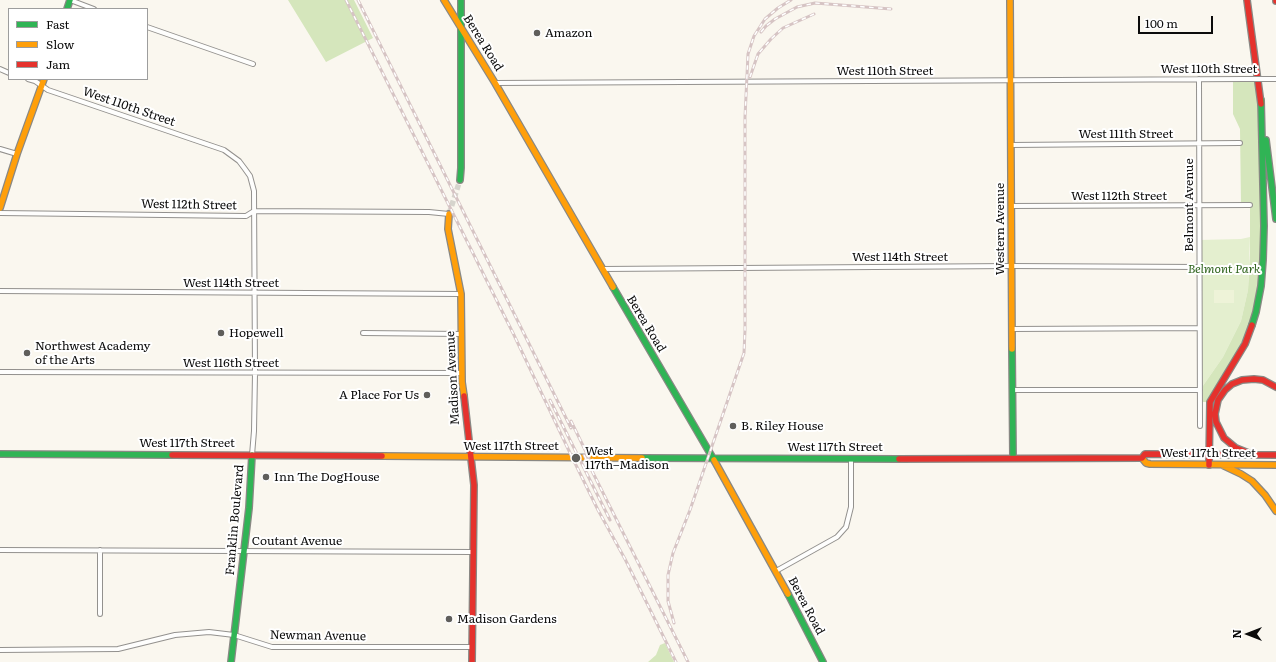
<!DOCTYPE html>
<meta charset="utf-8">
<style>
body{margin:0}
#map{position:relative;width:1276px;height:662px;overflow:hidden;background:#faf7ef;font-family:Literata,serif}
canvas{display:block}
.legend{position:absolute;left:8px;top:8px;width:140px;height:72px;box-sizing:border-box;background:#fff;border:1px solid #9d9d9d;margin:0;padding:5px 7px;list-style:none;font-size:12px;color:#0b0b0b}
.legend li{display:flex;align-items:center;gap:8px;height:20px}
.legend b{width:20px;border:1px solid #9d9d9d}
.north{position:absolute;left:1228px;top:614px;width:40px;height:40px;-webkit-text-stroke:3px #fff;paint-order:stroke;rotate:270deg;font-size:11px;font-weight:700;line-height:16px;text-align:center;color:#0b0b0b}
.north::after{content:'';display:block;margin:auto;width:14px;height:18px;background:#0b0b0b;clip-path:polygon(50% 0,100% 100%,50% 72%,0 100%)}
.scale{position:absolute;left:1138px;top:16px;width:75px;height:18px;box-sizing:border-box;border:2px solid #0b0b0b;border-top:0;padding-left:5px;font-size:12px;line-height:14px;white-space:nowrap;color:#0b0b0b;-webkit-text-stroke:3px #fff;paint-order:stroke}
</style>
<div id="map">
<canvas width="1276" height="662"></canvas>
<ul class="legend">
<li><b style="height:5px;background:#30b455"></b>Fast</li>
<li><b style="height:5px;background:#ff9f0a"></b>Slow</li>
<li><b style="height:5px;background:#e5322d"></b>Jam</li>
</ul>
<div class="north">N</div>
<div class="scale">100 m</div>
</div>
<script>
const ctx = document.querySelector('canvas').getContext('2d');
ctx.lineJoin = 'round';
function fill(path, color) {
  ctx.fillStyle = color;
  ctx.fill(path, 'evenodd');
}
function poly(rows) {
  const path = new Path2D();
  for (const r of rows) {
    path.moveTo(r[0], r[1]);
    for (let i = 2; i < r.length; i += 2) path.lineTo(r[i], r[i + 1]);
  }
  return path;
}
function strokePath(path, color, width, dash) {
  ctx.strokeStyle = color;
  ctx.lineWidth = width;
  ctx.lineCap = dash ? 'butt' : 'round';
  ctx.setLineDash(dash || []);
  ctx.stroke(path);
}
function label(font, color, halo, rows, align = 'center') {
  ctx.font = font + ' Literata,serif';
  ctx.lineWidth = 4;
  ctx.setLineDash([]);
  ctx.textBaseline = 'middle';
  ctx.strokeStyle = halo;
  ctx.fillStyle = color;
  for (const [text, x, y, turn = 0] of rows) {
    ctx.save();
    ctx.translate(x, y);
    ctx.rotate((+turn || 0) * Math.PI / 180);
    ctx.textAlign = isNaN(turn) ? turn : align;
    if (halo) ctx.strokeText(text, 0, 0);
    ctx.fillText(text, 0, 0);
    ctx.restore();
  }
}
const green = poly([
 [1250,237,1248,290,1241,321,1223,357,1200,390,1199,240,1241,239]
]);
const forest = poly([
 [288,0,354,0,373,38,326,62],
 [1233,79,1259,79,1263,260,1251,328,1210,402,1200,402,1200,390,1223,357,1241,321,1248,290,1250,253,1250,205,1241,205,1240,129,1233,114],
 [665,643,674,662,648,662,656,655,660,645]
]);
const pitch = poly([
 [1214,290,1234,290,1234,303,1214,303]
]);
const secondaryTunnel = poly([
 [449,214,460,180]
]);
const street = poly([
 [70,0,94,9],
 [147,27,253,64],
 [0,69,9,73],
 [28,79,35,81,48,90,224,150,239,161,245,169,250,176,254,191,255,373,254,431,252,455],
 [1199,79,1200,426],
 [495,83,1245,79],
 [1011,145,1240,143],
 [0,149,17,154],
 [1011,206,1250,205],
 [0,213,246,216,254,211,429,212,449,214],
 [602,269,1011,266,1199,267],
 [0,291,461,294],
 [1012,329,1199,328],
 [363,333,462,334],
 [0,372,462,373],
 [1012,390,1200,390],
 [0,550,473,552],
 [100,550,100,614],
 [776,571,837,537,846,527,851,507,851,459],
 [0,650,118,649,175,635,209,632,234,635,272,647,472,647]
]);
const fast = poly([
 [67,9,70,0],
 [1266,140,1276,219],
 [460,180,461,168,461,0],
 [613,287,714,460],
 [1252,325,1256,312,1261,286,1263,260,1264,226,1261,100],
 [1012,349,1013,458],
 [0,454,172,455],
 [642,458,899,459],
 [788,594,823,662],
 [231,662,249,508,252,455]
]);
const slow = poly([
 [444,0,495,83,613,287],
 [1010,0,1012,349],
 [0,208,17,154,44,79],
 [449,214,448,229,461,294,462,382,464,396],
 [382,456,642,458],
 [1142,458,1146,463,1150,464,1276,465],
 [714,460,788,594],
 [1222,465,1241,474,1252,481,1265,495,1276,511]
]);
const jam = poly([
 [1247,0,1261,104],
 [1276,0,1276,1],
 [464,396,474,485,472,662],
 [1251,454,1236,448,1224,438,1216,422,1215,414,1218,400,1225,390,1232,384,1242,380,1254,379,1263,380,1276,387],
 [172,455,382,456],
 [899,459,1142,458,1145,454,1276,455],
 [1209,465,1210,402,1245,344,1252,325]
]);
const rail = poly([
 [346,0,513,333,571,455,598,510,625,559,676,662],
 [358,0,571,428],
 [761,32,766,26,775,19,797,7,815,3,891,9],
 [750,77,758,54,771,39,783,28,814,14],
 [550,400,610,520],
 [571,421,589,458],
 [584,455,688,662],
 [674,623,668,601,668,575,673,553,690,510,744,353,745,330,745,117,748,54,754,36,765,19,778,8,791,0]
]);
const streetBridge = poly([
 [1245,79,1276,79]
]);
const markers = [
 [537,33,4,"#5f5e5b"],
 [221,333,4,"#5f5e5b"],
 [27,353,4,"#5f5e5b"],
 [427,395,4,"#5f5e5b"],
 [733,426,4,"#5f5e5b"],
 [576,458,5,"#5f5e5b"],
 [266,477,4,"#5f5e5b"],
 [449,619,4,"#5f5e5b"]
];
const poiNames = [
 ["Amazon",545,33],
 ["Hopewell",229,333],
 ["Northwest Academy",35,346],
 ["of the Arts",35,360],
 ["A Place For Us",419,395,"right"],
 ["B. Riley House",741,426],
 ["West",585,451],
 ["117th–Madison",585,465],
 ["Inn The DogHouse",274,477],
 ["Madison Gardens",457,619]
];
const streetNames = [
 ["Berea Road",483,43,58],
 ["West 110th Street",1209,69],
 ["West 110th Street",885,71],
 ["West 110th Street",129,107,19],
 ["West 111th Street",1126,134],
 ["West 112th Street",1119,196],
 ["West 112th Street",189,205,1],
 ["Belmont Avenue",1189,205,-90],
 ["Western Avenue",1000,229,-90],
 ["West 114th Street",900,257],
 ["West 114th Street",231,283],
 ["Berea Road",646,324,59],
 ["West 116th Street",231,363],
 ["Madison Avenue",453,378,-93],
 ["West 117th Street",187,443],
 ["West 117th Street",511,446],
 ["West 117th Street",835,447],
 ["West 117th Street",1208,453],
 ["Franklin Boulevard",235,520,-85],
 ["Coutant Avenue",297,541],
 ["Berea Road",806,606,62],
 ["Newman Avenue",318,636,1]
];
const parkNames = [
 ["Belmont Park",1224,269]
];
fill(green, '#e4efcf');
fill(forest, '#d5e6bc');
fill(pitch, '#eef3d8');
strokePath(secondaryTunnel, '#d6d4cd', 5.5, [5.5, 3]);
strokePath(street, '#93918e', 6);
strokePath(fast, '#898884', 8);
strokePath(slow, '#898884', 8);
strokePath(jam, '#898884', 8);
strokePath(street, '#fefefd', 4);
strokePath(fast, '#30b455', 5.5);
strokePath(slow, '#ff9f0a', 5.5);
strokePath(jam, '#e5322d', 5.5);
strokePath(rail, '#d6c4c4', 3);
strokePath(rail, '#fff', 1.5, [4.5]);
strokePath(streetBridge, '#93918e', 6, []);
strokePath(streetBridge, '#fefefd', 4);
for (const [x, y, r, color] of markers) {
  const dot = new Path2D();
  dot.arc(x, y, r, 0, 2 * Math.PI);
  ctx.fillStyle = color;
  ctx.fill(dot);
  strokePath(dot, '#fff', 1.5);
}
label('12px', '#0b0b0b', '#fff', poiNames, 'left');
label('12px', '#0b0b0b', '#fff', streetNames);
label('italic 12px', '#2e631c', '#fff', parkNames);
</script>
